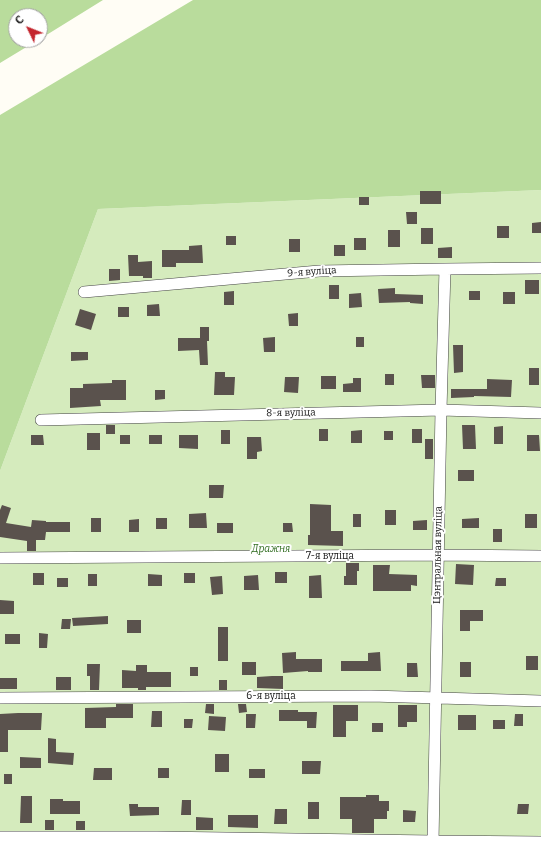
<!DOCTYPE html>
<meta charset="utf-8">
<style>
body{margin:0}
#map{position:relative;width:541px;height:842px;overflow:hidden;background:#fffdf5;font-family:Bitter,serif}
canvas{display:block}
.north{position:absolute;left:8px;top:8px;width:40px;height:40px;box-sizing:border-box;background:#fff;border:1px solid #a0a0a0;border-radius:50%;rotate:313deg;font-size:11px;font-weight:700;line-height:16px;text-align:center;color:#111}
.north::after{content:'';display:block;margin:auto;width:14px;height:18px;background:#c4262e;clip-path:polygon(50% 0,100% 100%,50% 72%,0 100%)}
</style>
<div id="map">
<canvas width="541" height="842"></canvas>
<div class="north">С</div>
</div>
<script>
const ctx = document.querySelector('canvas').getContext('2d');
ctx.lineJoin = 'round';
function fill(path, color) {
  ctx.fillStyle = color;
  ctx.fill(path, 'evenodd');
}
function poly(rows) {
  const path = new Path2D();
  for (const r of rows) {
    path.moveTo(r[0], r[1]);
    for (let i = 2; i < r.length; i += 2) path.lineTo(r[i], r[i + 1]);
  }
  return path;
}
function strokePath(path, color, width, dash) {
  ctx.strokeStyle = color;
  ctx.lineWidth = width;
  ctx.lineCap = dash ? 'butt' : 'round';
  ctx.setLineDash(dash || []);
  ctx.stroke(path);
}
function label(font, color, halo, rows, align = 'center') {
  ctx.font = font + ' Bitter,serif';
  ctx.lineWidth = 4;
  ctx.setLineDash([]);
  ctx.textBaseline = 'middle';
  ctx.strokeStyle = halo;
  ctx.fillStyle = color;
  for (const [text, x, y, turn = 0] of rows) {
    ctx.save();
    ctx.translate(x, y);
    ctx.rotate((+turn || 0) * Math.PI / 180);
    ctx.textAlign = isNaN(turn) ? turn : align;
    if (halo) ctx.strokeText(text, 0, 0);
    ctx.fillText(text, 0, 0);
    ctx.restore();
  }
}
const green = poly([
 [541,190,541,842,0,842,0,471,98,209]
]);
const forest = poly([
 [0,0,103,0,40,39,40,16,16,16,16,40,38,40,0,63],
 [193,0,541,0,541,190,98,209,0,471,0,115]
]);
const building = poly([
 [420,191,441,191,441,204,420,204],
 [359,197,369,197,369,205,359,205],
 [406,212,417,212,417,224,407,224],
 [541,222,541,233,532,233,532,223],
 [497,226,509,226,509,238,497,238],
 [421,228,433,228,433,244,421,244],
 [388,230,400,230,400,247,388,247],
 [226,236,236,236,236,245,226,245],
 [354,238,366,238,366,250,354,250],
 [289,239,300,239,300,252,289,252],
 [202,245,203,263,176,263,176,267,162,267,162,250,189,250,189,246],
 [334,245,345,245,345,256,334,256],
 [452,247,452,258,438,258,438,248],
 [128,255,138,255,138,262,152,261,152,278,143,278,143,276,129,276],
 [109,269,120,269,120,280,109,281],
 [525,280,539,280,539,294,525,294],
 [329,285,339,285,339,299,329,299],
 [395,288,395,294,423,295,423,304,410,303,410,302,379,303,378,289],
 [234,291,234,305,224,305,224,292],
 [469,291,480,291,480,300,469,300],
 [503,292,515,292,515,304,503,304],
 [361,293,362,307,349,308,349,294],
 [159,304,160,316,147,316,147,305],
 [118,307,129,307,129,317,118,317],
 [80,309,96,314,91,330,75,325],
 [298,313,298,326,289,326,288,314],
 [200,327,209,327,209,341,207,341,208,365,200,365,199,350,178,351,178,338,200,338],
 [275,337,275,352,264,352,263,338],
 [356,337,364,337,364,347,356,347],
 [453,345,463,345,463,372,454,373],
 [71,352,88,352,88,360,71,361],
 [529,368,539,368,539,385,529,385],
 [215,372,225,372,225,377,235,377,234,395,214,395],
 [385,374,394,374,394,385,385,385],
 [421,375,435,375,435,388,422,388],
 [321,376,336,376,336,389,321,389],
 [285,377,299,377,298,393,284,392],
 [353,378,361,378,361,392,343,392,343,384,353,383],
 [487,379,512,380,511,397,474,396,474,397,451,398,451,389,487,389],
 [112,380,126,380,126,400,100,400,101,406,70,408,70,388,83,388,83,384,112,383],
 [155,390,165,390,165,399,155,400],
 [106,425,115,425,115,434,106,434],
 [462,425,475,425,476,449,463,449],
 [503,426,503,444,494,444,494,427],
 [319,429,328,429,328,441,319,441],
 [412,429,422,429,422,443,412,443],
 [221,430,230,430,230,444,221,444],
 [362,430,362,443,351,443,351,431],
 [384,431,393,431,393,440,384,440],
 [87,433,100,433,100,450,87,450],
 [31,435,43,435,44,445,31,445],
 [120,435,130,435,130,444,120,444],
 [149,435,162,435,162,444,149,444],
 [179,435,198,435,198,449,179,448],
 [527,435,539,435,540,451,527,451],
 [247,437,261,437,262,451,257,452,257,459,247,459],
 [425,439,433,439,433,459,425,459],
 [458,470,474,470,474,481,458,481],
 [209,485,224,485,223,498,209,498],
 [310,504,331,505,331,531,343,531,343,546,308,545,308,535,310,535],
 [2,505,11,508,6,523,31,527,32,520,46,521,46,522,70,522,70,532,46,532,45,540,36,540,36,551,27,551,27,541,0,537,0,510],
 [385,510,396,510,396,525,385,525],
 [206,513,207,528,189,528,189,514],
 [353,514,361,514,361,527,353,527],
 [525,514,537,514,537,528,525,528],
 [91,518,101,518,101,532,91,532],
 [156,518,167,518,167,529,156,529],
 [479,518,479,528,462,528,462,519],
 [139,519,139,532,129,532,129,520],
 [427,520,427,530,413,530,413,521],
 [217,523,233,523,233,533,217,533],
 [283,523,292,523,293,532,283,532],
 [493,529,502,529,502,542,493,542],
 [346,563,359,563,359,571,357,571,357,585,344,585,344,576,346,576],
 [456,564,474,565,473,585,455,584],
 [373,565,390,565,389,574,417,575,417,586,411,585,411,591,373,591],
 [275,572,287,572,287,583,275,583],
 [33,573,44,573,44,585,33,585],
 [184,573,195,573,195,583,184,583],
 [88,574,97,574,97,586,88,586],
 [148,574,162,575,162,586,148,586],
 [258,575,259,590,244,590,244,576],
 [321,575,322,598,309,598,309,576],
 [222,576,223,594,212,595,210,577],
 [57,578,68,578,68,587,57,587],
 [496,578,506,578,506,586,495,586],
 [0,600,14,601,14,614,0,614],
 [460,610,483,610,483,621,470,621,470,631,460,631],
 [108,616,108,624,73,626,72,618],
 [62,619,71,619,70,629,61,629],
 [127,620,141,620,141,633,127,633],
 [218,627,228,627,228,661,218,661],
 [39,633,48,634,47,648,39,648],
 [5,634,20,634,20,644,5,644],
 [296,652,296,659,322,659,322,672,308,672,308,671,283,673,282,653],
 [380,652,381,671,341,671,341,661,368,661,368,653],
 [526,656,538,656,538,670,526,670],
 [242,662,256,662,256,675,242,675],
 [460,662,471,662,471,677,460,677],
 [407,663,417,663,418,677,407,677],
 [87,664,100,664,99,690,90,690,90,676,87,676],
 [136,665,147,665,147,672,171,672,171,687,146,687,146,690,138,690,138,688,122,688,122,670,136,671],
 [190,667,198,667,198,676,190,676],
 [272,676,283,676,283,689,257,688,257,677],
 [56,677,71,677,71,690,56,690],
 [0,678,17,678,17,689,0,689],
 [219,680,227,680,227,690,219,690],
 [116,704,133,704,133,718,106,718,106,728,85,728,85,708,116,707],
 [206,704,214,704,214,714,205,713],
 [238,704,246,704,247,712,239,713],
 [333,705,358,705,358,721,346,721,346,737,333,737],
 [398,705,417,705,417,722,407,722,407,727,398,727],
 [279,710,298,710,298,712,317,712,316,728,307,728,307,721,279,721],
 [152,711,162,711,162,727,151,727],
 [18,713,42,713,41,730,8,730,8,752,0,752,0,714],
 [246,714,256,714,255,728,246,728],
 [515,714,523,714,523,726,514,726],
 [458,715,476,715,476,730,458,730],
 [209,716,226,717,225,731,208,730],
 [184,719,193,719,192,728,184,728],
 [493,720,505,720,505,729,493,729],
 [372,723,383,723,383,732,372,732],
 [48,738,56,739,56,752,74,753,73,765,48,763],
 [215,754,229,754,229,772,215,772],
 [20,757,41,758,41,768,20,768],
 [302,761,321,761,320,774,302,774],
 [94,768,112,768,112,780,93,780],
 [158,768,169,768,169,778,158,778],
 [249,769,265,769,265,778,249,778],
 [4,774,12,774,12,784,4,784],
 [366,795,379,795,379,801,389,801,389,811,387,811,387,819,374,819,374,833,352,833,352,819,340,819,340,797,366,797],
 [21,796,32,796,32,823,20,823],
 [50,799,63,799,63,801,80,801,80,814,50,814],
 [182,800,191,800,191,815,181,815],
 [308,802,319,802,319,819,308,819],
 [129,804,138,804,138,807,159,807,159,815,130,816],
 [518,804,529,804,528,814,517,814],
 [275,809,287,809,287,824,274,824],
 [403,810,416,811,415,822,403,822],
 [228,815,258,815,258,828,228,827],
 [196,817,213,818,213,830,196,830],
 [45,820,54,820,54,830,45,830],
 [76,821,85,821,85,830,76,830]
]);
const minor = poly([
 [84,292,319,271,445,269,541,268],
 [41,420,441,410,541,413],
 [0,558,438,555,541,556],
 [0,698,371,696,541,701],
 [0,837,157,837,433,841,541,842],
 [433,842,441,410,445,269]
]);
const streetNames = [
 ["9-я вуліца",312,272,-4],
 ["8-я вуліца",291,413,-1],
 ["Цэнтральная вуліца",438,555,-89],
 ["7-я вуліца",330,556],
 ["6-я вуліца",271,696]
];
const parkNames = [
 ["Дражня",271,549]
];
fill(green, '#d5ebbd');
fill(forest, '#b9dc9c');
fill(building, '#5a524d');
strokePath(minor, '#444', 12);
strokePath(minor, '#fff', 11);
label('10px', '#111', '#fff', streetNames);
label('italic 10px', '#2f6b1f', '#fff', parkNames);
</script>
